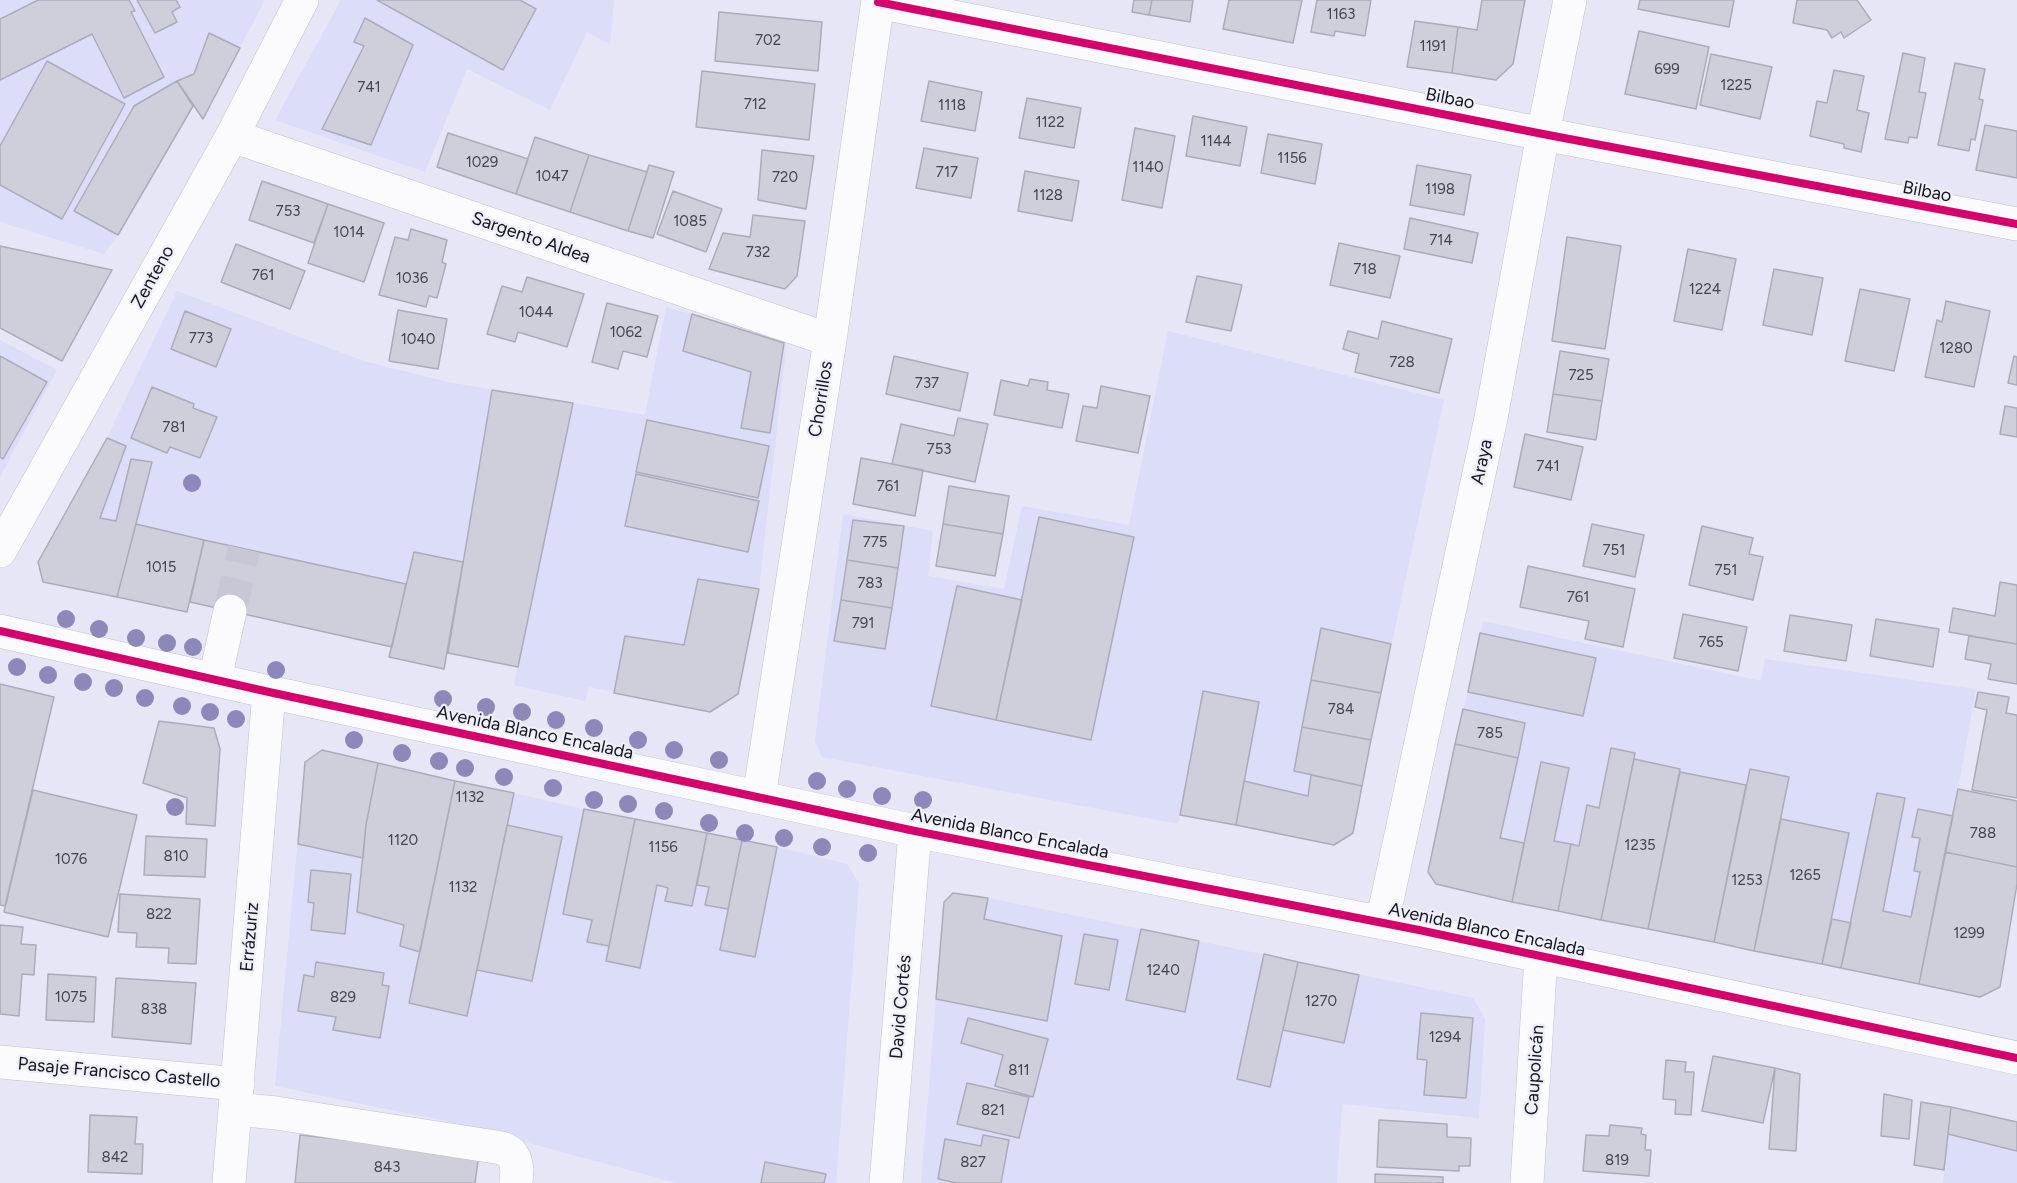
<!DOCTYPE html>
<meta charset="utf-8">
<style>
body{margin:0}
canvas{display:block;background:#e6e6f6}
</style>
<canvas width="2017" height="1183"></canvas>
<script>
const ctx = document.querySelector('canvas').getContext('2d');
ctx.lineJoin = 'round';
function fill(path, color) {
  ctx.fillStyle = color;
  ctx.fill(path, 'evenodd');
}
function poly(rows) {
  const path = new Path2D();
  for (const r of rows) {
    path.moveTo(r[0], r[1]);
    for (let i = 2; i < r.length; i += 2) path.lineTo(r[i], r[i + 1]);
  }
  return path;
}
function strokePath(path, color, width, dash) {
  ctx.strokeStyle = color;
  ctx.lineWidth = width;
  ctx.lineCap = dash ? 'butt' : 'round';
  ctx.setLineDash(dash || []);
  ctx.stroke(path);
}
function label(font, color, halo, rows, align = 'center') {
  ctx.font = font + ' Figtree,sans-serif';
  ctx.lineWidth = 4.5;
  ctx.setLineDash([]);
  ctx.textBaseline = 'middle';
  ctx.strokeStyle = halo;
  ctx.fillStyle = color;
  for (const [text, x, y, turn = 0] of rows) {
    ctx.save();
    ctx.translate(x, y);
    ctx.rotate((+turn || 0) * Math.PI / 180);
    ctx.textAlign = isNaN(turn) ? turn : align;
    if (halo) ctx.strokeText(text, 0, 0);
    ctx.fillText(text, 0, 0);
    ctx.restore();
  }
}
const built = poly([
 [0,0,265,0,203,119,193,107,118,235,104,254,0,222],
 [341,0,614,0,610,44,587,32,550,110,467,69,425,172,275,120],
 [177,291,364,361,447,382,645,415,666,307,787,340,759,589,738,694,710,712,589,687,585,701,514,685,517,667,448,653,444,669,389,657,392,646,190,602,187,612,43,582,38,562,107,438],
 [1168,331,1444,400,1371,740,1353,833,1334,845,1180,815,1178,824,822,757,815,741,843,514,933,531,928,576,1004,589,1022,506,1129,525],
 [0,340,57,370,0,477],
 [1483,621,1761,681,1765,659,1976,689,1958,789,2017,801,2017,884,2000,987,1980,997,1512,902,1436,884,1428,872],
 [322,750,584,809,777,847,847,864,859,883,836,1183,677,1183,450,1122,275,1086,305,762],
 [953,893,988,898,1141,929,1473,998,1485,1019,1479,1118,1342,1104,1337,1183,921,1183,944,902],
 [1951,1107,2017,1122,2017,1183,1943,1183]
]);
const building = poly([
 [38,0,129,0,135,11,131,12,164,77,124,98,92,34,0,80,0,19,38,0],
 [137,0,176,0,180,7,172,12,177,22,155,33,137,0],
 [377,0,520,0,536,9,503,70,377,0],
 [1134,0,1152,0,1149,15,1132,12,1134,0],
 [1152,0,1193,0,1190,22,1149,15,1152,0],
 [1229,0,1302,0,1293,43,1223,29,1229,0],
 [1317,0,1371,0,1365,36,1335,31,1334,36,1311,32,1317,0],
 [1482,0,1525,0,1513,64,1496,80,1452,73,1458,27,1477,30,1482,0],
 [1640,0,1734,0,1729,27,1638,9,1640,0],
 [1797,0,1857,0,1871,20,1844,38,1841,32,1832,38,1827,30,1793,23,1797,0],
 [719,12,822,22,818,71,715,61,719,12],
 [365,18,413,45,371,145,322,129,364,46,354,42,365,18],
 [1415,21,1458,27,1452,73,1407,67,1415,21],
 [1639,31,1709,47,1696,109,1625,94,1639,31],
 [209,33,240,48,203,119,177,81,194,74,209,33],
 [1903,53,1925,58,1919,92,1926,93,1917,138,1909,137,1908,143,1885,139,1903,53],
 [1711,54,1772,67,1760,119,1700,105,1711,54],
 [47,61,125,104,62,219,0,185,0,146,47,61],
 [1955,63,1985,69,1979,99,1983,100,1975,140,1971,139,1969,151,1938,145,1955,63],
 [1834,70,1864,76,1857,110,1869,113,1861,152,1844,148,1844,144,1810,136,1817,101,1827,103,1834,70],
 [702,71,815,84,809,140,696,127,702,71],
 [177,81,193,106,118,235,74,211,134,106,177,81],
 [929,81,982,92,975,131,921,121,929,81],
 [1027,98,1081,108,1074,148,1019,138,1027,98],
 [1193,116,1247,127,1240,166,1186,156,1193,116],
 [1985,125,2017,131,2017,178,1976,170,1985,125],
 [1135,128,1175,136,1162,208,1122,200,1135,128],
 [448,133,528,159,516,194,437,167,448,133],
 [1268,134,1322,144,1315,184,1261,173,1268,134],
 [535,137,589,155,570,212,516,194,535,137],
 [924,148,978,158,971,198,916,188,924,148],
 [762,150,814,156,806,209,758,200,762,150],
 [589,155,647,172,628,231,570,212,589,155],
 [649,165,674,172,653,238,628,231,649,165],
 [1417,165,1471,175,1464,215,1410,205,1417,165],
 [1025,171,1079,181,1072,221,1018,211,1025,171],
 [262,181,328,204,314,243,249,220,262,181],
 [673,191,722,209,706,252,657,234,673,191],
 [328,204,384,223,364,282,308,263,328,204],
 [753,215,805,221,797,276,785,289,709,269,723,233,750,237,753,215],
 [1410,218,1478,233,1472,263,1404,249,1410,218],
 [411,229,447,240,442,262,446,264,437,298,429,296,426,307,379,295,395,237,408,240,411,229],
 [1567,237,1621,246,1605,349,1552,341,1567,237],
 [1339,243,1400,256,1390,298,1330,285,1339,243],
 [236,244,305,271,290,309,221,282,236,244],
 [0,246,112,270,62,361,0,328,0,246],
 [1688,249,1736,259,1722,330,1674,321,1688,249],
 [1774,269,1823,278,1812,335,1763,325,1774,269],
 [1197,276,1242,285,1231,331,1186,322,1197,276],
 [527,277,584,294,567,347,518,332,515,342,487,334,502,286,522,292,527,277],
 [1860,289,1910,299,1894,371,1845,361,1860,289],
 [1946,301,1990,311,1974,387,1925,377,1937,320,1942,322,1946,301],
 [607,303,658,316,647,357,623,351,618,369,592,362,607,303],
 [398,310,447,319,438,369,389,361,398,310],
 [185,311,231,329,216,367,171,349,185,311],
 [692,314,784,343,770,433,741,428,751,372,683,351,692,314],
 [1382,321,1452,339,1439,393,1355,372,1359,354,1343,349,1348,331,1378,339,1382,321],
 [1560,351,1609,359,1602,401,1553,394,1560,351],
 [0,356,47,382,3,459,0,457,0,356],
 [894,356,968,373,960,411,886,394,894,356],
 [2014,356,2017,357,2017,385,2008,383,2014,356],
 [1030,379,1048,382,1047,390,1069,394,1062,428,994,415,1001,380,1028,386,1030,379],
 [1101,386,1150,396,1138,453,1076,441,1083,406,1097,408,1101,386],
 [152,387,194,404,193,408,217,417,200,458,170,447,167,453,131,438,152,387],
 [492,390,573,403,518,667,448,653,492,390],
 [1553,394,1602,401,1596,440,1547,432,1553,394],
 [2005,406,2017,408,2017,437,2000,434,2005,406],
 [958,418,988,424,975,482,892,464,901,424,954,436,958,418],
 [647,420,769,446,758,498,636,472,647,420],
 [1525,434,1583,447,1571,500,1514,487,1525,434],
 [107,438,126,446,100,518,116,521,131,459,152,462,117,597,43,582,38,562,107,438],
 [861,458,923,470,915,516,853,504,861,458],
 [636,474,759,501,748,552,625,526,636,474],
 [949,486,1009,496,1003,534,943,524,949,486],
 [1039,517,1134,537,1091,740,996,720,1039,517],
 [853,520,904,526,898,568,847,560,853,520],
 [136,524,204,540,187,612,117,597,136,524],
 [943,524,1003,534,995,576,936,566,943,524],
 [1592,524,1644,535,1635,577,1583,566,1592,524],
 [1702,526,1753,538,1749,554,1763,557,1753,600,1689,585,1702,526],
 [204,540,406,584,392,647,190,602,204,540],
 [414,552,463,562,444,669,389,657,414,552],
 [847,560,898,568,892,608,841,600,847,560],
 [1528,566,1635,589,1623,647,1585,639,1589,621,1520,607,1528,566],
 [698,579,759,589,738,694,710,712,614,693,625,636,684,645,698,579],
 [2000,582,2017,585,2017,644,1949,632,1953,608,1995,616,2000,582],
 [957,586,1022,600,996,720,931,706,957,586],
 [841,600,892,608,885,649,834,641,841,600],
 [1683,614,1747,627,1738,671,1674,658,1683,614],
 [1790,615,1852,625,1846,661,1784,651,1790,615],
 [1876,619,1939,629,1933,667,1870,656,1876,619],
 [1321,628,1391,644,1381,693,1311,680,1321,628],
 [1480,633,1596,658,1583,716,1468,692,1480,633],
 [1969,636,2017,644,2017,684,1988,679,1991,664,1965,659,1969,636],
 [1311,680,1381,693,1371,740,1302,727,1311,680],
 [0,684,54,697,5,906,0,905,0,684],
 [1203,691,1259,702,1236,825,1180,815,1203,691],
 [1978,692,2009,697,2006,713,2017,715,2017,798,1972,790,1987,710,1975,707,1978,692],
 [1463,709,1525,723,1518,758,1455,744,1463,709],
 [159,721,214,728,220,749,215,826,186,824,187,798,143,783,159,721],
 [1302,727,1371,740,1362,786,1294,771,1302,727],
 [1455,744,1518,758,1500,838,1524,843,1512,902,1436,884,1428,872,1455,744],
 [1611,748,1635,753,1601,920,1558,911,1571,844,1579,846,1587,805,1599,808,1611,748],
 [322,750,378,763,366,825,363,858,298,844,305,762,322,750],
 [1634,759,1680,769,1648,929,1601,920,1634,759],
 [1541,762,1569,768,1554,841,1571,844,1558,911,1512,902,1541,762],
 [378,763,455,781,420,952,400,946,404,925,357,912,366,825,378,763],
 [1750,769,1789,777,1754,951,1714,942,1750,769],
 [1680,772,1746,785,1714,942,1648,929,1680,772],
 [1311,775,1362,786,1353,833,1334,845,1236,825,1244,781,1308,796,1311,775],
 [455,781,514,793,467,1016,409,1003,455,781],
 [1958,789,2017,801,2017,867,1945,852,1958,789],
 [33,790,137,815,108,937,4,912,33,790],
 [1877,793,1905,798,1883,911,1911,917,1920,872,1914,871,1920,838,1912,837,1918,809,1953,816,1919,984,1841,968,1877,793],
 [584,809,635,819,609,946,587,942,592,920,563,914,584,809],
 [635,819,707,833,692,906,665,901,668,888,657,885,640,968,606,961,635,819],
 [1781,819,1849,833,1822,964,1754,951,1781,819],
 [507,825,562,837,532,981,477,970,507,825],
 [707,833,742,840,728,909,705,905,709,887,697,885,707,833],
 [146,836,207,839,205,877,144,875,146,836],
 [742,840,777,847,755,957,720,950,742,840],
 [1945,852,2017,867,2017,884,2000,987,1980,997,1919,984,1945,852],
 [311,870,351,874,345,934,311,930,314,903,308,902,311,870],
 [953,893,988,898,984,919,1062,936,1047,1021,936,999,944,902,953,893],
 [120,894,200,899,196,964,168,963,169,948,136,947,137,933,118,932,120,894],
 [1832,919,1851,923,1841,968,1822,964,1832,919],
 [0,925,23,927,21,944,36,945,34,975,22,974,19,1016,0,1014,0,925],
 [1141,929,1199,941,1185,1012,1126,1000,1141,929],
 [1084,934,1118,940,1109,990,1075,984,1084,934],
 [1264,954,1298,962,1270,1087,1237,1079,1264,954],
 [316,962,384,973,382,985,389,986,380,1038,333,1030,336,1017,298,1011,304,975,314,977,316,962],
 [1298,962,1359,975,1344,1043,1283,1030,1298,962],
 [48,974,96,977,94,1022,46,1020,48,974],
 [116,978,196,983,191,1044,112,1037,116,978],
 [1421,1013,1473,1018,1466,1098,1424,1095,1427,1060,1417,1059,1421,1013],
 [968,1018,1048,1039,1033,1097,995,1086,1003,1055,961,1043,968,1018],
 [1713,1056,1775,1068,1763,1123,1702,1111,1713,1056],
 [1666,1060,1686,1062,1685,1072,1694,1072,1691,1115,1675,1114,1676,1100,1663,1099,1666,1060],
 [1775,1068,1800,1074,1796,1151,1769,1149,1775,1068],
 [967,1083,1029,1097,1019,1138,957,1124,967,1083],
 [1884,1094,1912,1100,1909,1139,1881,1136,1884,1094],
 [1921,1102,1951,1107,1944,1170,1914,1165,1921,1102],
 [1951,1107,2017,1122,2017,1151,1948,1134,1951,1107],
 [90,1115,137,1117,135,1144,143,1144,142,1174,88,1172,90,1115],
 [1379,1120,1447,1124,1447,1137,1471,1138,1470,1166,1459,1166,1459,1171,1377,1167,1379,1120],
 [1610,1125,1642,1128,1641,1134,1646,1135,1645,1150,1651,1150,1649,1176,1583,1171,1586,1135,1609,1136,1610,1125],
 [300,1135,479,1154,475,1183,295,1183,300,1135],
 [983,1135,1009,1140,1001,1183,957,1183,938,1179,945,1139,981,1146,983,1135],
 [765,1162,826,1174,824,1183,761,1183,765,1162],
 [1375,1174,1443,1177,1443,1183,1375,1183,1375,1174]
]);
const minorTunnel = poly([
 [230,611,244,549]
]);
const minor = poly([
 [878,2,1543,134,2017,224],
 [232,136,830,340],
 [0,551,232,136,302,0],
 [0,631,269,692,915,831,1419,930,2017,1058],
 [215,679,230,611],
 [759,797,830,340,878,0],
 [1382,923,1491,418,1543,134,1570,0],
 [0,1062,238,1084],
 [236,1109,276,1113,502,1148,511,1153,515,1160,517,1169,516,1183],
 [229,1183,269,692],
 [886,1183,915,831],
 [1527,1183,1541,956]
]);
const cycleway = poly([
 [878,2,1543,134,2017,224],
 [0,631,269,692,915,831,1419,930,2017,1058]
]);
const trees = [
 [192,483],
 [66,619],
 [99,629],
 [136,638],
 [167,643],
 [193,647],
 [17,667],
 [276,670],
 [48,675],
 [83,682],
 [114,688],
 [145,698],
 [443,699],
 [182,706],
 [486,707],
 [210,712],
 [522,712],
 [236,719],
 [556,720],
 [594,728],
 [354,740],
 [638,740],
 [674,750],
 [402,753],
 [719,760],
 [439,761],
 [465,768],
 [504,777],
 [817,781],
 [553,788],
 [847,789],
 [882,796],
 [594,800],
 [923,800],
 [628,804],
 [175,807],
 [664,811],
 [709,823],
 [745,833],
 [784,838],
 [822,847],
 [868,853]
];
const numberNames = [
 ["1163",1341,15],
 ["702",768,41],
 ["1191",1433,47],
 ["699",1667,70],
 ["1225",1736,86],
 ["741",369,88],
 ["712",755,105],
 ["1118",952,106],
 ["1122",1050,123],
 ["1144",1216,142],
 ["1156",1292,159],
 ["1029",482,163],
 ["1140",1148,168],
 ["717",947,173],
 ["1047",552,177],
 ["720",785,178],
 ["1198",1440,190],
 ["1128",1048,196],
 ["753",288,212],
 ["1085",690,222],
 ["1014",349,233],
 ["714",1441,241],
 ["732",758,253],
 ["718",1365,270],
 ["761",263,276],
 ["1036",412,279],
 ["1224",1705,290],
 ["1044",536,313],
 ["1062",626,333],
 ["773",201,339],
 ["1040",418,340],
 ["1280",1956,349],
 ["728",1402,363],
 ["725",1581,376],
 ["737",927,384],
 ["781",174,428],
 ["753",939,450],
 ["741",1548,467],
 ["761",888,487],
 ["775",875,543],
 ["751",1614,551],
 ["1015",161,568],
 ["751",1726,571],
 ["783",870,584],
 ["761",1578,598],
 ["791",863,624],
 ["765",1711,643],
 ["784",1341,710],
 ["785",1490,734],
 ["1132",470,798],
 ["788",1983,834],
 ["1120",403,841],
 ["1235",1640,846],
 ["1156",663,848],
 ["810",176,857],
 ["1076",71,860],
 ["1265",1805,876],
 ["1253",1747,881],
 ["1132",463,888],
 ["822",159,915],
 ["1299",1969,934],
 ["1240",1163,971],
 ["1075",71,998],
 ["829",343,998],
 ["1270",1321,1002],
 ["838",154,1010],
 ["1294",1445,1038],
 ["811",1019,1071],
 ["821",993,1111],
 ["842",115,1158],
 ["819",1617,1161],
 ["827",973,1163],
 ["843",387,1168]
];
const streetNames = [
 ["Bilbao",1450,99,11],
 ["Bilbao",1927,192,11],
 ["Sargento Aldea",531,238,19],
 ["Zenteno",153,277,-61],
 ["Chorrillos",821,399,-81],
 ["Araya",1482,462,-78],
 ["Avenida Blanco Encalada",535,733,12],
 ["Avenida Blanco Encalada",1010,834,11],
 ["Avenida Blanco Encalada",1487,930,12],
 ["Errázuriz",250,937,-85],
 ["David Cortés",901,1007,-85],
 ["Caupolicán",1535,1070,-86],
 ["Pasaje Francisco Castello",119,1073,5]
];
fill(built, '#dcddf8');
fill(building, '#cfcfdc');
strokePath(building, '#acacb9', 1.5);
strokePath(minorTunnel, '#c7c7d6', 33, [33, 16]);
strokePath(minor, '#c1c1cd', 34);
strokePath(minor, '#fbfbfe', 33);
strokePath(cycleway, '#d6006c', 8);
ctx.fillStyle = '#8d88ba';
for (const [x, y] of trees) {
  ctx.beginPath();
  ctx.arc(x, y, 9, 0, 2 * Math.PI);
  ctx.fill();
}
label('15px', '#44444e', null, numberNames);
label('18px', '#15151f', '#eeeffa', streetNames);
</script>
